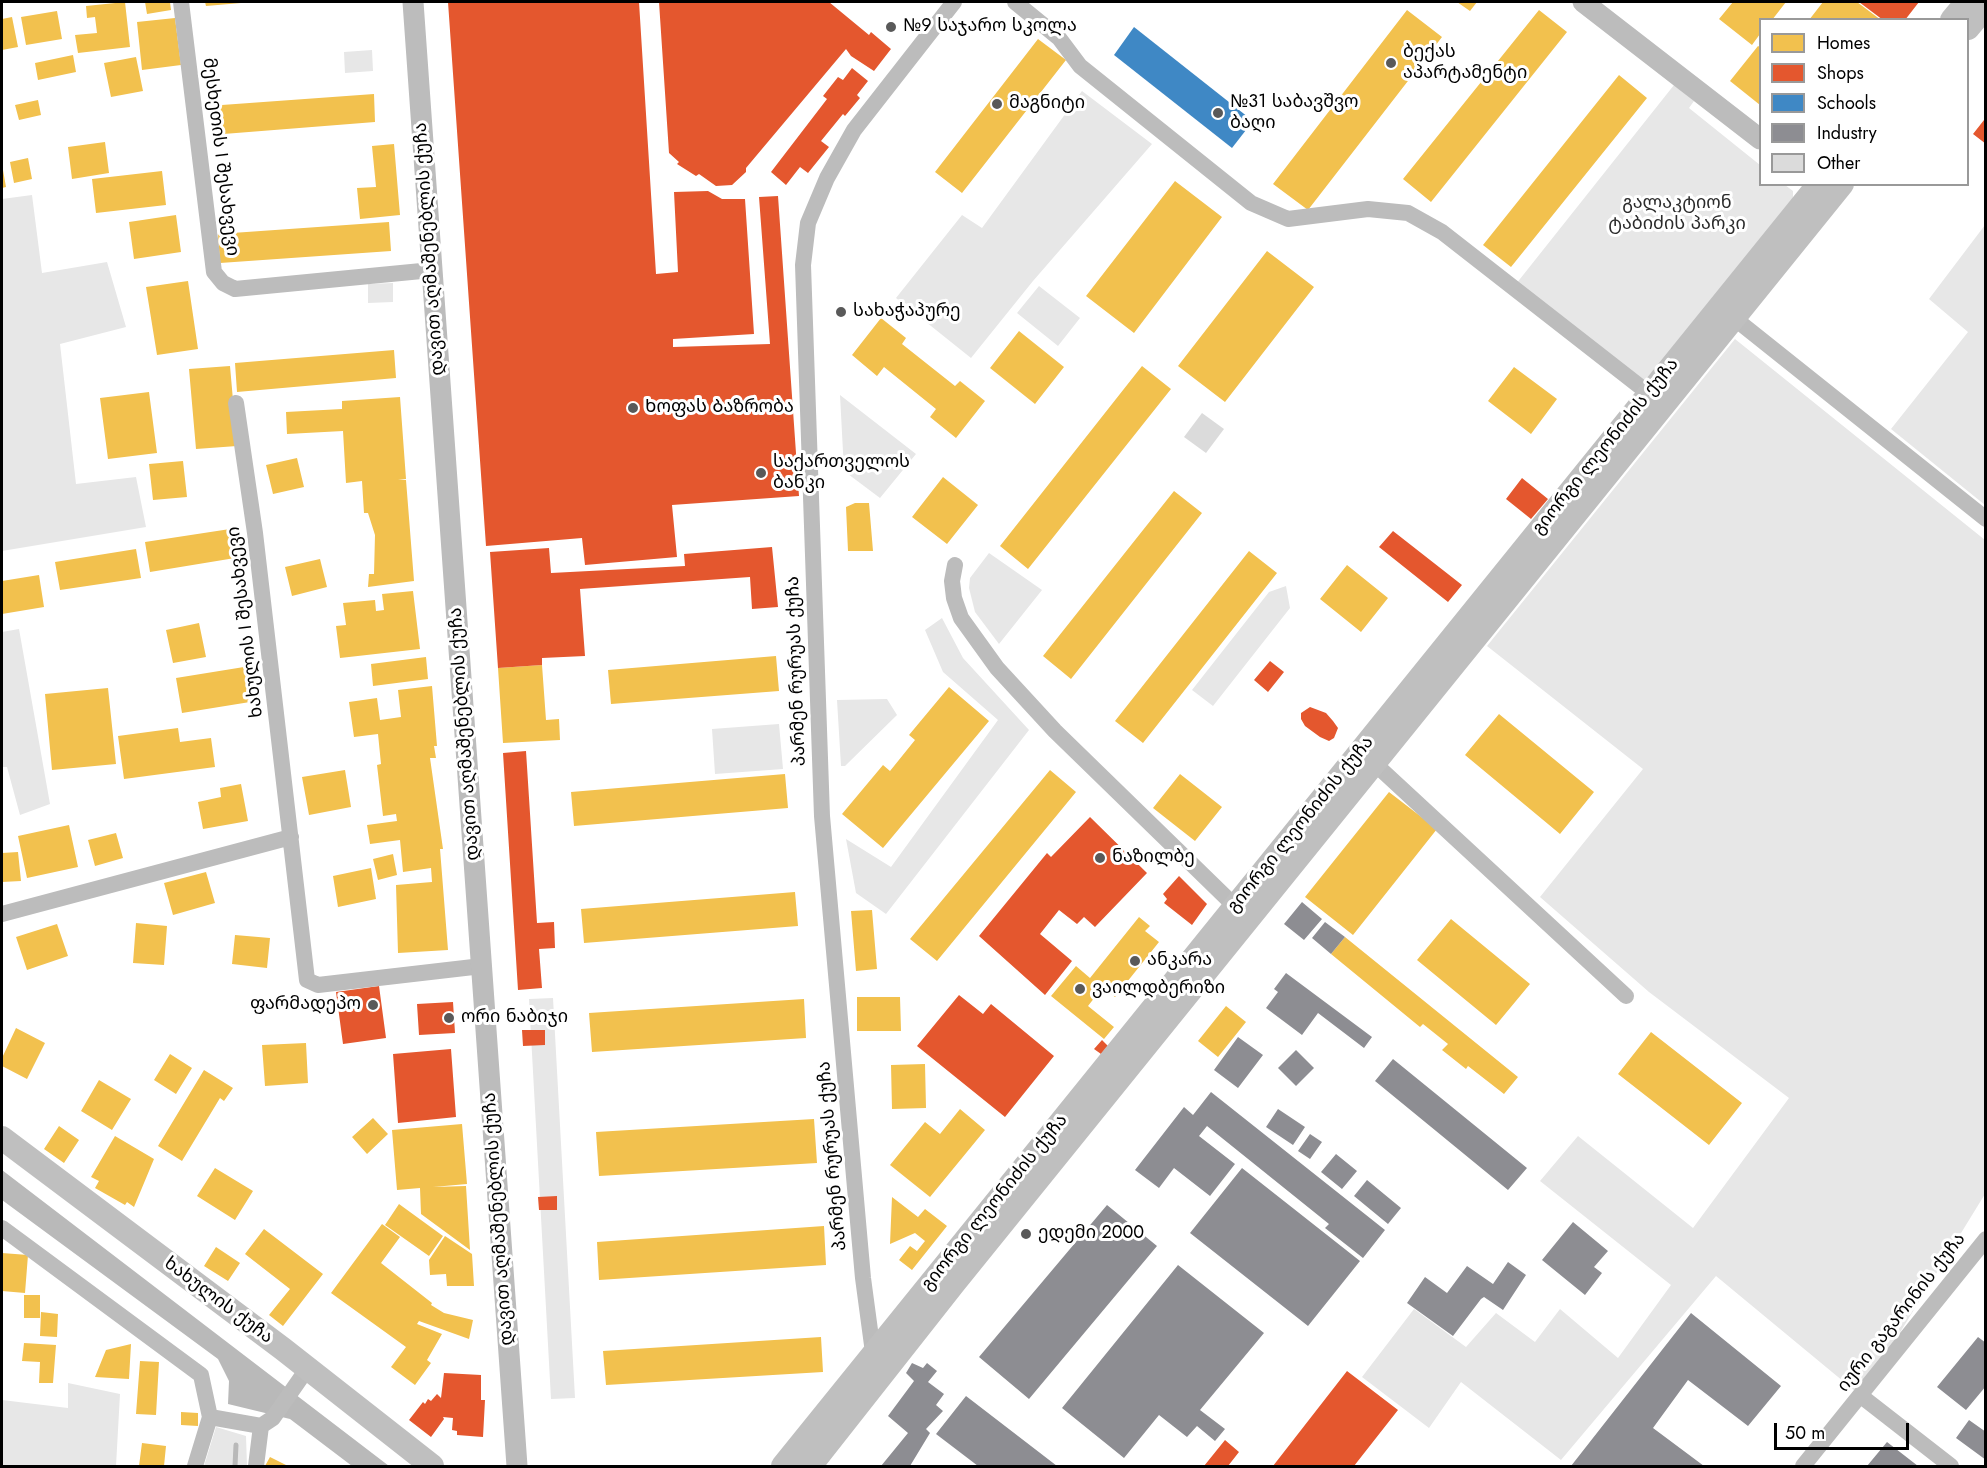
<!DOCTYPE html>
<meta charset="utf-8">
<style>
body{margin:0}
#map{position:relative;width:1987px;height:1468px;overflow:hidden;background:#fff;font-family:Jost,sans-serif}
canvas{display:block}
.frame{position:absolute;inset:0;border:3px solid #000;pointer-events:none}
.legend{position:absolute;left:1759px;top:18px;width:210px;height:168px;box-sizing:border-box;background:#fff;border:2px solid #999;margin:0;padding:8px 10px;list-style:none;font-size:18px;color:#000}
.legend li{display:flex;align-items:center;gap:12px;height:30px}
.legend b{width:30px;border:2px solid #999}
.scale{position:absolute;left:1774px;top:1423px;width:135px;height:27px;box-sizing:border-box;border:3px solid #000;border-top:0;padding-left:8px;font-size:18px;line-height:21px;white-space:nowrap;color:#000;-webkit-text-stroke:4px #fff;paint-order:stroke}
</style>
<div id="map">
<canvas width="1987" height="1468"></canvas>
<div class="frame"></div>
<ul class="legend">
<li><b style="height:16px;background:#f2c14e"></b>Homes</li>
<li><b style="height:16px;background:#e4572e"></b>Shops</li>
<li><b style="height:16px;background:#3f88c5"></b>Schools</li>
<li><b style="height:16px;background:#8d8d92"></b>Industry</li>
<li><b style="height:16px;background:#dbdbdb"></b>Other</li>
</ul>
<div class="scale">50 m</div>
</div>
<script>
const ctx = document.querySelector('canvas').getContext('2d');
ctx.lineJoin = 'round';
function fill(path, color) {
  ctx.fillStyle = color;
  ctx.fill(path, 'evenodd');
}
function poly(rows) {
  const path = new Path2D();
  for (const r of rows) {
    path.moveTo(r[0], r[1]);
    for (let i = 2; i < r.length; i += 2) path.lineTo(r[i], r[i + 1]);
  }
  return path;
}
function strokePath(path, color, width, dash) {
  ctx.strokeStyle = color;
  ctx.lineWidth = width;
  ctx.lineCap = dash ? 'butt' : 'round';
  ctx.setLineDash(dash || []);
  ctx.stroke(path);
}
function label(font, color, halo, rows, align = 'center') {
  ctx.font = font + ' Jost,"Noto Sans Georgian",sans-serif';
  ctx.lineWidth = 6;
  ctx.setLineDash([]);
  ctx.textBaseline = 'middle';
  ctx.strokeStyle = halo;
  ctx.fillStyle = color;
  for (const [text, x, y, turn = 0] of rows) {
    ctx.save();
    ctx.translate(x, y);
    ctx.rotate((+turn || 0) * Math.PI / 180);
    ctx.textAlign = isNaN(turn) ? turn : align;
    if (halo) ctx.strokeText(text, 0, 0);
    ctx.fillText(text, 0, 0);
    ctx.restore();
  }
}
const green = poly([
 [372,50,373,71,345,73,344,52],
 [1674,85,1694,101,1689,108,1760,165,1760,184,1785,185,1793,191,1793,203,1647,384,1516,284],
 [1082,91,1152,144,1033,281,971,358,896,298,962,215,982,228],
 [32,195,42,273,107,262,126,327,60,344,76,484,136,477,146,527,2,551,2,199],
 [1985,225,1985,505,1891,429,1968,332,1929,299],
 [393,283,393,302,368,303,368,284],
 [1039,286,1080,318,1058,346,1017,313],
 [1735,339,1985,540,1985,1194,1861,1396,1716,1276,1561,1460,1461,1382,1429,1428,1362,1377,1414,1309,1466,1347,1496,1313,1535,1342,1560,1309,1618,1358,1671,1285,1540,1181,1578,1136,1693,1228,1789,1098,1649,992,1540,897,1643,769,1487,646],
 [840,395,916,454,880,498,844,471],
 [989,553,1042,590,999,644,975,612,969,588,970,578],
 [1286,586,1290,608,1213,706,1192,690,1269,592],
 [942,618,963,658,1029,730,886,914,856,893,846,839,891,867,998,720,943,672,925,630],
 [19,629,50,804,20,815,7,767,2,767,2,632],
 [887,699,897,715,845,766,841,766,837,700],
 [779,724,783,769,715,774,712,729],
 [553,998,575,1398,551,1399,529,999],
 [68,1383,120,1394,116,1466,2,1466,2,1400,68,1408],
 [216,1427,246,1436,247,1466,204,1466]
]);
const water = poly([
 [2,1170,389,1466,352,1466,290,1419,228,1404,229,1381,218,1359,2,1200]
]);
const homes = poly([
 [125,2,130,47,78,53,75,35,97,33,95,17,87,18,86,6],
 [145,2,170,2,171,10,147,14],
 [205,2,241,2,241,3,206,6],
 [1457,2,1477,2,1470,11],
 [1733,2,1786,2,1772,20,1760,20,1760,34,1752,45,1719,19],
 [1823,2,1857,2,1881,20,1809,20],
 [1407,10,1442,37,1308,210,1273,184],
 [1539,10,1567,32,1431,202,1403,179],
 [57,11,62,39,26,45,21,17],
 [12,17,18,47,2,50,2,19],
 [175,18,181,65,142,70,137,22],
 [1038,39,1066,60,962,193,935,172],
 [1758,46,1760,47,1760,105,1730,81],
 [73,55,76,72,38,80,35,63],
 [136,57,143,91,111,97,104,63],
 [1619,75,1647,98,1511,267,1483,245],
 [374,94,375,122,211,135,208,106],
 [38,100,41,115,19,120,15,105],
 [105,142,109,173,72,179,68,147],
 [394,144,400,215,360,219,357,188,376,187,372,146],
 [28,158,32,179,14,183,10,162],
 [3,170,6,187,2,188,2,171],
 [162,171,166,205,96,213,92,179],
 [1175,181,1222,217,1134,333,1086,296],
 [176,215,181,252,134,259,129,222],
 [389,222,391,251,220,263,218,234],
 [1267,251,1314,287,1225,402,1178,366],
 [188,281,198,349,157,355,146,287],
 [881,318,906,338,902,344,955,386,960,381,985,401,956,438,930,417,936,409,884,367,877,376,852,355],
 [1019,331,1064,367,1035,404,990,368],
 [394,350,396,378,237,392,235,363],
 [230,366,237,446,196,449,189,369],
 [1142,366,1171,389,1028,569,1000,546],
 [1514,367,1557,399,1531,434,1488,401],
 [149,392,157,453,108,459,100,398],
 [400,397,406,479,398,480,406,480,414,581,368,587,369,574,374,574,375,535,368,513,364,513,362,481,346,483,343,431,287,434,286,412,342,409,342,401],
 [297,458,304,487,273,494,266,465],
 [183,461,187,497,153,500,149,464],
 [943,477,978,505,947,544,912,517],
 [1174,491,1202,513,1071,679,1043,656],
 [855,503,869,503,873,551,848,551,846,507],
 [230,529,235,558,150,572,145,542],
 [136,549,141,578,60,590,55,562],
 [1249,551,1277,573,1143,743,1115,721],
 [320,559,327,587,292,596,285,567],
 [1347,565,1388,598,1361,632,1320,599],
 [39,575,44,607,2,614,2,581],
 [413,591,420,649,340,658,336,626,346,625,343,603,375,600,376,611,384,610,382,594],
 [199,623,206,657,173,663,166,630],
 [776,656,779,691,611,704,608,670],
 [426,657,428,679,373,686,371,664],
 [542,665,546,720,559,719,560,740,503,743,498,668],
 [244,667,250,702,182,713,176,678],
 [432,686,437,746,434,746,436,758,430,758,443,849,440,849,448,950,398,953,396,885,432,882,431,868,403,872,400,840,370,844,367,825,397,821,396,814,383,816,377,765,381,764,378,734,354,737,349,702,377,698,380,720,401,717,398,690],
 [949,687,989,721,883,848,842,814,883,765,890,771,915,740,909,735],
 [108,688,116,764,52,770,45,694],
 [1499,714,1594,792,1560,834,1465,755],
 [178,728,180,742,211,738,215,767,124,779,118,736],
 [345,770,351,807,309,815,302,777],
 [1050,770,1076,792,937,961,910,939],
 [785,774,788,808,574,826,571,792],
 [1180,774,1222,807,1195,841,1153,808],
 [241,784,248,821,203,829,198,802,221,797,220,788],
 [1389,792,1437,829,1353,935,1305,897],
 [69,825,78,867,27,878,18,836],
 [116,833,123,858,95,866,88,840],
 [18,852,21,881,2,882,2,853],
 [393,854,397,875,378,880,373,859],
 [371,868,376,899,338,907,333,876],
 [206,872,215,903,173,915,164,883],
 [795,892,798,926,584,943,581,909],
 [872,910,877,969,856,971,851,911],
 [1139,917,1150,926,1145,931,1159,942,1115,997,1095,981,1095,997,1088,1006,1114,1027,1104,1039,1051,996,1076,966,1090,978],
 [1451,919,1530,984,1496,1025,1417,960],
 [136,923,167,926,164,965,133,963],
 [57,924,68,956,27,970,16,937],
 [235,935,270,938,267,968,232,964],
 [1345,937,1518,1077,1504,1094,1468,1066,1466,1069,1442,1050,1448,1044,1423,1024,1420,1027,1331,954],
 [857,997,900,997,901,1031,857,1031],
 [804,999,806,1038,592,1052,589,1013],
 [1226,1006,1246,1022,1218,1057,1198,1041],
 [16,1028,45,1043,27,1079,2,1066,2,1058],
 [1651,1032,1742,1103,1709,1145,1618,1074],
 [306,1043,308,1083,265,1086,262,1045],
 [170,1054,192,1068,176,1094,154,1080],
 [925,1064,926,1108,892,1109,891,1065],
 [204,1070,233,1088,224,1101,220,1098,182,1161,158,1146],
 [99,1080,131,1099,112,1130,81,1111],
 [960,1109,985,1130,930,1197,890,1165,925,1122,940,1134],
 [373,1118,388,1134,367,1154,352,1137],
 [814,1119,817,1163,599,1176,596,1132],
 [462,1124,467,1184,433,1187,466,1186,470,1250,421,1214,420,1188,397,1190,392,1130],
 [59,1126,79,1140,64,1163,44,1149],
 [115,1136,154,1159,134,1207,127,1202,125,1205,95,1188,99,1181,91,1177],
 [215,1168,253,1191,235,1220,197,1196],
 [892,1197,918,1217,925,1209,947,1226,912,1270,899,1260,910,1246,917,1251,925,1241,915,1233,890,1244],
 [399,1204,443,1236,429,1256,385,1225],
 [382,1224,400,1237,381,1263,432,1303,431,1305,444,1313,473,1320,469,1339,419,1321,417,1324,442,1334,427,1360,431,1363,415,1385,391,1367,406,1347,331,1293],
 [824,1226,826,1265,599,1280,597,1242],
 [264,1229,323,1274,283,1326,269,1315,290,1289,245,1254],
 [445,1236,472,1254,474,1286,447,1286,446,1274,430,1275,429,1260],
 [216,1247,240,1263,228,1281,204,1266],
 [2,1253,28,1255,25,1293,2,1291],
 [24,1295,40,1295,40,1318,24,1318],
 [41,1312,58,1314,57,1337,40,1336],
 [821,1337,823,1372,606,1385,603,1351],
 [24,1343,56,1345,53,1383,39,1383,40,1362,22,1361],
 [131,1344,129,1379,95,1377,106,1350],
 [140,1361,159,1362,156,1415,136,1414],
 [181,1412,198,1413,198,1426,181,1425],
 [142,1443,166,1446,164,1466,139,1466],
 [270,1457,288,1466,265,1466]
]);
const shops = poly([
 [448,2,639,2,656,274,678,272,674,192,708,191,722,199,745,199,754,334,673,339,673,347,770,344,759,197,778,196,799,496,672,505,677,557,585,565,582,538,486,546],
 [659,2,829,2,869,35,871,32,891,49,874,71,851,56,846,49,746,168,746,172,732,185,716,186,699,174,696,176,677,164,679,162,669,153],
 [1859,2,1919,2,1905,20,1883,20],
 [852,68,868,81,857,95,860,98,845,116,843,114,821,141,829,147,808,173,800,167,786,185,771,172,827,99,823,96,838,77,843,80],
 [1984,120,1986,121,1986,144,1973,134],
 [1522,478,1548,499,1531,519,1506,499],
 [1393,531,1462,585,1448,602,1379,547],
 [772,547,778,607,752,609,750,577,580,589,585,656,542,658,542,665,498,668,490,552,549,548,551,573,685,566,684,554],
 [1270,661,1284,672,1268,692,1254,680],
 [1310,707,1326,713,1333,721,1338,728,1334,738,1329,741,1320,737,1305,726,1301,719,1301,713],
 [526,751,537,923,554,922,555,948,539,949,542,988,518,990,503,753],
 [1090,817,1147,873,1095,927,1084,917,1077,924,1059,910,1040,934,1072,961,1045,995,979,936,1047,853,1051,857],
 [1179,876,1207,904,1192,925,1164,903,1167,899,1163,894],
 [379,986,386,1038,343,1044,336,992],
 [959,995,983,1014,991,1004,1054,1056,1005,1117,917,1046],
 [453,1002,455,1033,419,1035,417,1004],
 [522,1030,545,1030,545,1045,523,1046],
 [1102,1040,1108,1046,1101,1054,1094,1049],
 [451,1049,456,1117,398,1123,393,1054],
 [557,1196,557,1210,539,1210,538,1197],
 [1347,1371,1398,1410,1354,1466,1273,1466],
 [444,1373,481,1375,481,1400,485,1400,483,1437,457,1435,457,1431,452,1430,453,1418,443,1417,444,1419,431,1437,409,1420,423,1402,425,1404,428,1399,431,1401,437,1394,441,1398],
 [1225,1440,1239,1452,1228,1466,1204,1466]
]);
const schools = poly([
 [1134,27,1253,121,1232,148,1114,55]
]);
const industry = poly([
 [1302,902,1322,919,1304,940,1284,924],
 [1325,922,1345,937,1331,954,1312,938],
 [1286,973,1372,1037,1364,1048,1318,1013,1302,1035,1266,1008,1278,992,1274,989],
 [1238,1037,1263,1055,1238,1088,1214,1070],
 [1296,1050,1314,1068,1296,1086,1278,1068],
 [1393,1059,1527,1168,1508,1190,1375,1081],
 [1211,1092,1385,1230,1363,1258,1325,1228,1329,1224,1207,1126,1199,1136,1235,1164,1210,1196,1174,1168,1159,1188,1135,1170,1184,1107,1193,1115],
 [1278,1109,1305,1127,1293,1145,1266,1127],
 [1310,1134,1322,1142,1310,1159,1298,1151],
 [1336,1154,1357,1171,1342,1189,1321,1172],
 [1242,1168,1360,1261,1308,1326,1190,1233],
 [1367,1180,1401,1208,1388,1224,1354,1196],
 [1107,1205,1157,1246,1029,1399,979,1357],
 [1573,1222,1608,1251,1594,1267,1602,1273,1585,1295,1542,1260],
 [1508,1262,1526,1275,1503,1310,1484,1297,1481,1299,1453,1336,1407,1303,1425,1277,1447,1293,1467,1266,1493,1284],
 [1178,1265,1264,1333,1200,1410,1225,1429,1215,1441,1197,1426,1187,1437,1159,1415,1124,1458,1062,1408],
 [1691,1313,1781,1386,1748,1426,1688,1380,1653,1428,1704,1466,1571,1466],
 [1978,1337,1986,1343,1986,1386,1966,1410,1937,1387],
 [912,1363,923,1368,927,1363,937,1371,928,1382,944,1394,936,1405,943,1411,926,1429,930,1433,910,1466,881,1466,908,1433,888,1416,914,1381,906,1373],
 [966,1396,1057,1466,978,1466,936,1434],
 [1969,1420,1986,1432,1986,1460,1956,1438],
 [1887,1442,1918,1466,1867,1466]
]);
const stream = poly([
 [235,1466,236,1445]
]);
const building = poly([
 [1202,413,1224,429,1206,453,1184,437]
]);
const minor = poly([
 [181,2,214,272,223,283,235,289,432,270],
 [1015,2,1059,38,1080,66,1251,203,1288,219,1368,209,1408,213,1442,232,1656,399],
 [1734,318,1986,519],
 [236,403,255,533,307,980,318,985,482,966],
 [955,565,952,581,954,598,961,618,997,668,1055,731,1241,912],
 [1374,763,1626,996],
 [2,914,291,837],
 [2,1228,201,1375,210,1417,261,1426],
 [874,1360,863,1278,822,816,803,265,808,223,827,178,854,130,954,2],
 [1861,1396,1951,1466],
 [261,1426,273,1418,307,1369],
 [195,1466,210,1417],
 [256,1466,261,1426],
 [1803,1466,1986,1239]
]);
const tertiary = poly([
 [413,2,517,1466],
 [1583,2,1760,139]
]);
const secondary = poly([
 [1952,20,1967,2],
 [1968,28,1986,6],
 [2,1138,283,1349,432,1466],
 [783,1466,1819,184],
 [810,1466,954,1283,1842,184]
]);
const markers = [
 [891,27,6,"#595959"],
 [1391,63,6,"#595959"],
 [997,104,6,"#595959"],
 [1218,113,6,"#595959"],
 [841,312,6,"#595959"],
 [633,408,6,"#595959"],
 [761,473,6,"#595959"],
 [1100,858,6,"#595959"],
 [1135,961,6,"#595959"],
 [1080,989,6,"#595959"],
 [373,1005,6,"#595959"],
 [449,1018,6,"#595959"],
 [1026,1234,6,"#595959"]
];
const poiNames = [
 ["№9 საჯარო სკოლა",903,27],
 ["ბექას",1403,53],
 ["აპარტამენტი",1403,74],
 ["№31 საბავშვო",1230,103],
 ["ბაღი",1230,124],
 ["მაგნიტი",1009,104],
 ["სახაჭაპურე",853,312],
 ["Ხოფას Ბაზრობა",645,408],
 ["საქართველოს",773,463],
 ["ბანკი",773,484],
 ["ნაზილბე",1112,858],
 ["ანკარა",1147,961],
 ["ვაილდბერიზი",1092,989],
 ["ფარმადეპო",361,1005,"right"],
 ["ორი ნაბიჯი",461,1018],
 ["ედემი 2000",1038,1234]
];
const streetNames = [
 ["მესხეთის I შესახვევი",220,157,83],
 ["დავით აღმაშენებლის ქუჩა",430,249,-94],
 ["გიორგი ლეონიძის ქუჩა",1606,447,-51],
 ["ხახულის I შესახვევი",246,622,-97],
 ["პარმენ რურუას ქუჩა",797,671,-92],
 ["დავით აღმაშენებლის ქუჩა",465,734,-94],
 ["გიორგი ლეონიძის ქუჩა",1301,825,-51],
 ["პარმენ რურუას ქუჩა",833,1156,-95],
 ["გიორგი ლეონიძის ქუჩა",995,1203,-51],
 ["დავით აღმაშენებლის ქუჩა",499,1219,-94],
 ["ხახულის ქუჩა",218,1301,37],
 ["იური გაგარინის ქუჩა",1902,1313,-52]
];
const parkNames = [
 ["გალაკტიონ",1677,204],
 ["ტაბიძის პარკი",1677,225]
];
fill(green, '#e7e7e7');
fill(water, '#b9b9b9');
fill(homes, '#f2c14e');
fill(shops, '#e4572e');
fill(schools, '#3f88c5');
fill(industry, '#8d8d92');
strokePath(stream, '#b9b9b9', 5);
fill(building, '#dbdbdb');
strokePath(minor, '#bcbcbc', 16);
strokePath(tertiary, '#bcbcbc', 21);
strokePath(secondary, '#bfbfbf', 24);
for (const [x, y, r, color] of markers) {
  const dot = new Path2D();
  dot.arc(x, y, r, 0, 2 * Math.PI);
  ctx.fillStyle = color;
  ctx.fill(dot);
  strokePath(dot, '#fff', 2);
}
label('18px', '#000', '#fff', poiNames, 'left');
label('18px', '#000', '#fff', streetNames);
label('18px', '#2b2b2b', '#fff', parkNames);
</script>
